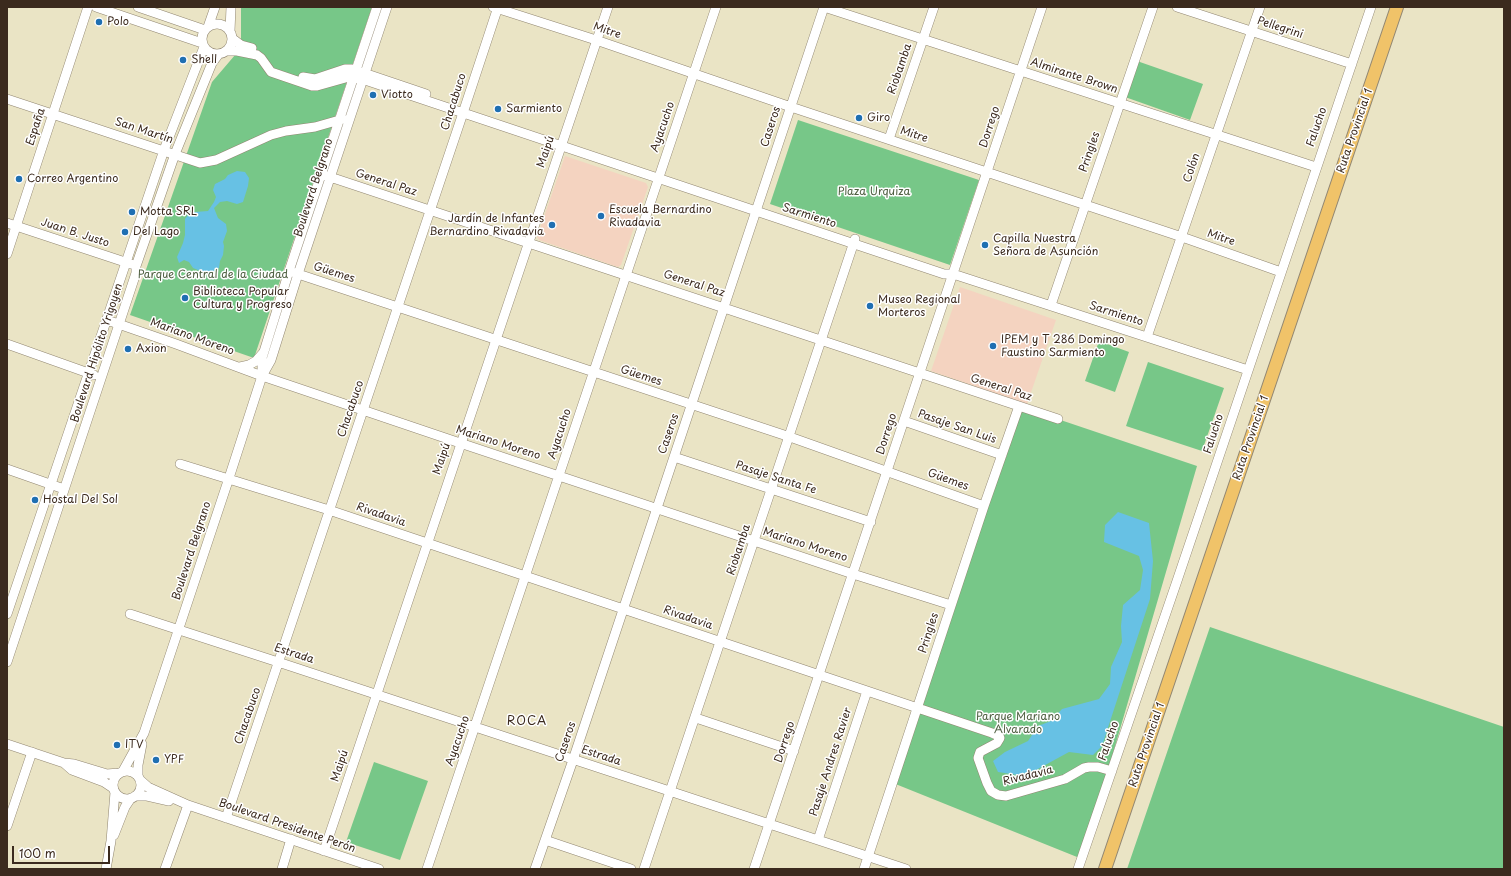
<!DOCTYPE html>
<meta charset="utf-8">
<style>
body{margin:0}
#map{position:relative;width:1511px;height:876px;overflow:hidden;background:#eae4c5;font-family:"Playpen Sans",sans-serif}
canvas{display:block}
.frame{position:absolute;inset:0;border:8px solid #3b2a1e;pointer-events:none}
.scale{position:absolute;left:12px;top:846px;width:98px;height:18px;box-sizing:border-box;border:2px solid #3b2a1e;border-top:0;padding-left:5px;font-size:12px;line-height:14px;white-space:nowrap;color:#3b2a1e;-webkit-text-stroke:3px #fff;paint-order:stroke}
</style>
<div id="map">
<canvas width="1511" height="876"></canvas>
<div class="frame"></div>
<div class="scale">100 m</div>
</div>
<script>
const ctx = document.querySelector('canvas').getContext('2d');
ctx.lineJoin = 'round';
function fill(path, color) {
  ctx.fillStyle = color;
  ctx.fill(path, 'evenodd');
}
function poly(rows) {
  const path = new Path2D();
  for (const r of rows) {
    if (r.length === 3) {
      path.moveTo(r[0] + r[2], r[1]);
      path.arc(r[0], r[1], r[2], 0, 2 * Math.PI);
      continue;
    }
    path.moveTo(r[0], r[1]);
    for (let i = 2; i < r.length; i += 2) path.lineTo(r[i], r[i + 1]);
  }
  return path;
}
function strokePath(path, color, width, dash) {
  ctx.strokeStyle = color;
  ctx.lineWidth = width;
  ctx.lineCap = dash ? 'butt' : 'round';
  ctx.setLineDash(dash || []);
  ctx.stroke(path);
}
function label(font, color, halo, rows, align = 'center') {
  ctx.font = font + ' "Playpen Sans",sans-serif';
  ctx.lineWidth = 3;
  ctx.setLineDash([]);
  ctx.textBaseline = 'middle';
  ctx.strokeStyle = halo;
  ctx.fillStyle = color;
  for (const [text, x, y, turn = 0] of rows) {
    ctx.save();
    ctx.translate(x, y);
    ctx.rotate((+turn || 0) * Math.PI / 180);
    ctx.textAlign = isNaN(turn) ? turn : align;
    if (halo) ctx.strokeText(text, 0, 0);
    ctx.fillText(text, 0, 0);
    ctx.restore();
  }
}
const built = poly([
 [565,156,646,183,648,187,621,265,618,267,539,240,537,237],
 [960,287,1056,320,1027,404,931,371]
]);
const green = poly([
 [241,7,372,7,254,358,130,315,212,82,241,48],
 [1137,61,1203,84,1190,120,1125,97],
 [798,120,979,180,950,265,770,204],
 [1099,341,1129,352,1115,392,1085,381],
 [1148,362,1224,388,1202,451,1126,426],
 [1019,406,1197,466,1082,859,893,783],
 [1210,627,1504,727,1504,869,1127,869],
 [374,762,428,781,400,860,346,842]
]);
const water = poly([
 [237,171,245,172,249,178,248,186,243,202,237,204,227,201,220,202,214,208,218,218,226,224,227,231,223,242,224,246,223,255,220,261,219,268,208,274,193,268,189,262,184,260,179,263,177,257,183,243,185,235,185,219,188,215,195,212,208,211,214,202,216,197,213,190,215,184,225,179,228,175],
 [1118,512,1149,523,1153,561,1150,599,1102,746,1093,755,1069,752,1036,770,1018,775,998,772,993,761,1005,752,1028,741,1038,726,1051,721,1062,709,1099,699,1110,684,1111,667,1122,642,1121,626,1123,605,1140,590,1143,570,1139,556,1104,542,1105,525]
]);
const minor = poly([
 [96,7,202,43],
 [138,7,205,30],
 [493,7,596,40,791,107,1182,237,1281,272],
 [824,7,1316,167],
 [1177,7,1352,64],
 [217,39,15],
 [208,27,215,7],
 [230,31,231,7],
 [233,39,241,45,252,48],
 [227,51,237,51,257,55,261,58,271,72,312,86,317,86,349,77,362,79,944,274,953,274,1248,370],
 [303,77,315,79,345,69,352,69,426,94],
 [7,99,200,163,216,160,271,135,286,131,315,127,343,119],
 [889,139,934,7],
 [321,174,1058,419],
 [7,223,131,264],
 [7,254,88,7],
 [289,271,790,437,984,506],
 [1051,305,1153,7],
 [107,320,176,344,262,376,460,443,853,574,951,605],
 [1147,337,1260,7],
 [7,344,94,375],
 [240,367,249,365,256,361,263,353],
 [262,374,262,358,289,271,377,7],
 [904,421,1002,455],
 [674,457,871,522],
 [180,464,329,510,992,733,999,736,1000,738,997,743,980,752,978,758,987,783,991,791,998,795,1006,796,1065,779,1084,768,1089,767,1098,767,1112,771],
 [7,469,64,489],
 [7,614,164,150,204,47],
 [130,614,278,662,906,869],
 [7,662,136,273,136,266,175,154,212,63,218,55],
 [696,718,794,751],
 [7,744,64,763,74,764,107,774,119,773],
 [64,763,72,770,104,782,113,788],
 [127,785,14],
 [123,771,144,733,229,478,262,376,271,360,298,274,387,7],
 [138,776,138,765,142,744],
 [140,780,148,787,188,805,379,869],
 [135,796,147,796,169,801],
 [226,818,465,107,498,7],
 [7,826,32,752],
 [114,835,125,807,131,798],
 [545,840,631,869],
 [818,840,867,691],
 [324,851,608,7],
 [106,869,111,841,115,792],
 [165,869,188,805],
 [282,869,291,839],
 [427,869,716,7],
 [535,869,573,760,824,7],
 [644,869,855,239],
 [754,869,1042,7],
 [864,869,984,506,1019,406],
 [1078,869,1178,578,1371,7]
]);
const major = poly([
 [1105,869,1397,7]
]);
const markers = [
 [99,22,4,"#1f6fb2"],
 [183,60,4,"#1f6fb2"],
 [373,95,4,"#1f6fb2"],
 [498,109,4,"#1f6fb2"],
 [859,118,4,"#1f6fb2"],
 [19,179,4,"#1f6fb2"],
 [132,212,4,"#1f6fb2"],
 [601,216,4,"#1f6fb2"],
 [552,225,4,"#1f6fb2"],
 [125,232,4,"#1f6fb2"],
 [985,245,4,"#1f6fb2"],
 [185,298,4,"#1f6fb2"],
 [870,306,4,"#1f6fb2"],
 [993,346,4,"#1f6fb2"],
 [128,349,4,"#1f6fb2"],
 [35,500,4,"#1f6fb2"],
 [117,745,4,"#1f6fb2"],
 [156,760,4,"#1f6fb2"]
];
const poiNames = [
 ["Polo",107,22],
 ["Shell",191,60],
 ["Viotto",381,95],
 ["Sarmiento",506,109],
 ["Giro",867,118],
 ["Correo Argentino",27,179],
 ["Escuela Bernardino",609,210],
 ["Rivadavia",609,223],
 ["Motta SRL",140,212],
 ["Jardín de Infantes",544,219,"right"],
 ["Bernardino Rivadavia",544,232,"right"],
 ["Del Lago",133,232],
 ["Capilla Nuestra",993,239],
 ["Señora de Asunción",993,252],
 ["Biblioteca Popular",193,292],
 ["Cultura y Progreso",193,305],
 ["Museo Regional",878,300],
 ["Morteros",878,313],
 ["IPEM y T 286 Domingo",1001,340],
 ["Faustino Sarmiento",1001,353],
 ["Axion",136,349],
 ["Hostal Del Sol",43,500],
 ["ITV",125,745],
 ["YPF",164,760]
];
const streetNames = [
 ["Pellegrini",1280,28,18],
 ["Mitre",607,31,19],
 ["Riobamba",900,69,-71],
 ["Almirante Brown",1074,76,18],
 ["Chacabuco",454,102,-72],
 ["España",36,127,-72],
 ["Ayacucho",663,127,-71],
 ["Caseros",771,127,-72],
 ["Dorrego",990,127,-72],
 ["Falucho",1317,127,-71],
 ["San Martín",144,131,18],
 ["Ruta Provincial 1",1355,131,-71],
 ["Mitre",914,135,18],
 ["Maipú",546,152,-71],
 ["Pringles",1090,152,-71],
 ["Colón",1192,168,-71],
 ["General Paz",386,183,18],
 ["Boulevard Belgrano",314,188,-72],
 ["Sarmiento",809,216,18],
 ["Juan B. Justo",75,233,18],
 ["Mitre",1221,238,19],
 ["Güemes",334,273,18],
 ["General Paz",694,284,18],
 ["Sarmiento",1116,314,18],
 ["Mariano Moreno",192,337,20],
 ["Boulevard Hipólito Yrigoyen",97,353,-72],
 ["Güemes",641,376,18],
 ["General Paz",1001,388,18],
 ["Chacabuco",351,409,-71],
 ["Pasaje San Luis",957,427,19],
 ["Ayacucho",560,434,-72],
 ["Caseros",669,434,-71],
 ["Dorrego",887,434,-72],
 ["Falucho",1214,434,-72],
 ["Ruta Provincial 1",1251,438,-71],
 ["Mariano Moreno",498,443,18],
 ["Maipú",442,459,-71],
 ["Pasaje Santa Fe",776,478,18],
 ["Güemes",948,480,20],
 ["Rivadavia",381,515,19],
 ["Mariano Moreno",805,545,18],
 ["Riobamba",739,550,-72],
 ["Boulevard Belgrano",192,551,-72],
 ["Rivadavia",688,618,19],
 ["Pringles",929,633,-72],
 ["Estrada",294,654,18],
 ["Chacabuco",248,716,-71],
 ["Ayacucho",458,741,-71],
 ["Falucho",1109,741,-71],
 ["Caseros",566,742,-71],
 ["Dorrego",785,742,-72],
 ["Ruta Provincial 1",1147,745,-71],
 ["Estrada",601,756,18],
 ["Pasaje Andres Ravier",831,762,-72],
 ["Maipú",340,766,-72],
 ["Rivadavia",1028,776,-14],
 ["Boulevard Presidente Perón",287,826,19]
];
const parkNames = [
 ["Plaza Urquiza",874,192],
 ["Parque Central de la Ciudad",213,275],
 ["Parque Mariano",1018,717],
 ["Alvarado",1018,730]
];
const neighbourhoodNames = [
 ["ROCA",527,722]
];
fill(built, '#f4d3c0');
fill(green, '#77c788');
fill(water, '#67c1e4');
strokePath(minor, '#928772', 10);
strokePath(major, '#928772', 14);
strokePath(minor, '#fff', 9);
strokePath(major, '#f0c369', 12);
for (const [x, y, r, color] of markers) {
  const dot = new Path2D();
  dot.arc(x, y, r, 0, 2 * Math.PI);
  ctx.fillStyle = color;
  ctx.fill(dot);
  strokePath(dot, '#fff', 1.5);
}
label('11px', '#3b2a1e', '#fff', poiNames, 'left');
label('11px', '#3b2a1e', '#fff', streetNames);
label('11px', '#506143', '#fff', parkNames);
ctx.letterSpacing = '1px';
label('12px', '#3b2a1e', '#fff', neighbourhoodNames);
ctx.letterSpacing = '0px';
</script>
